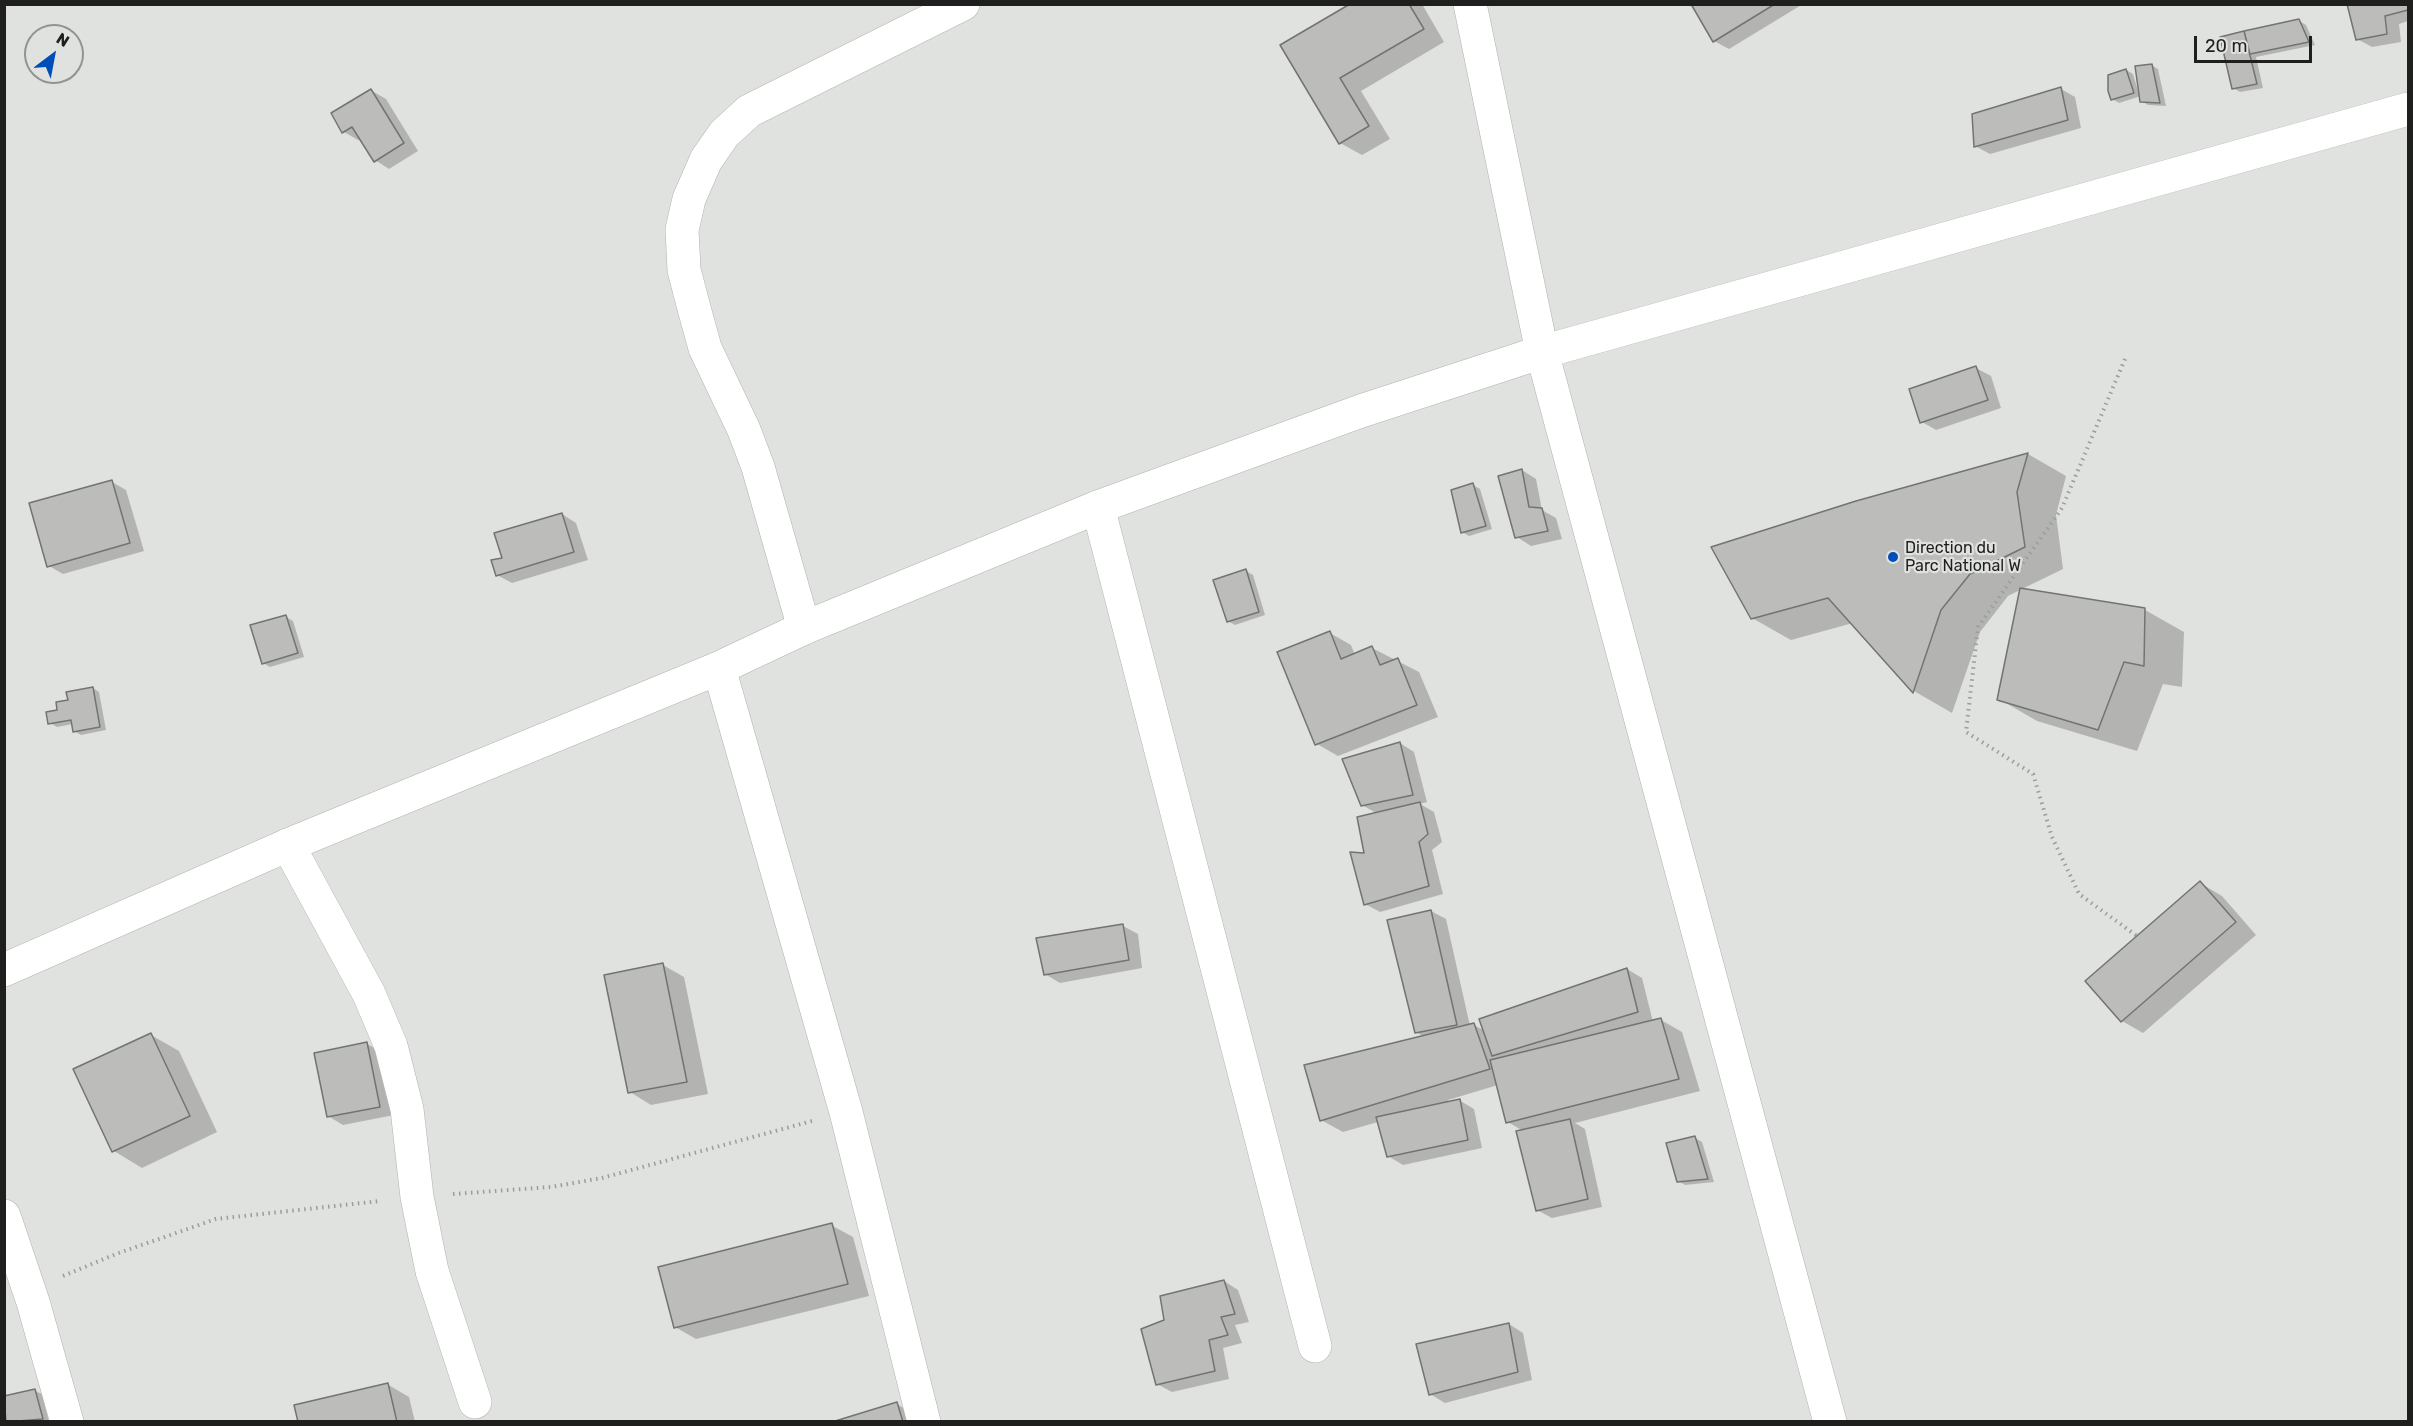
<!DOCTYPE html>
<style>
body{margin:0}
#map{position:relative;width:2413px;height:1426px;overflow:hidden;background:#e0e2df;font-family:Rubik,sans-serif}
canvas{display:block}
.frame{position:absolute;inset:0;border:6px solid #1f1f1e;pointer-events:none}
.north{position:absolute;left:24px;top:24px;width:60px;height:60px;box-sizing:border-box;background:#e0e2df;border:2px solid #939492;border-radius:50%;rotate:32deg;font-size:16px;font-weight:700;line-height:24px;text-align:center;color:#1f1f1e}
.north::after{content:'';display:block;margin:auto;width:21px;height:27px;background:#014eb8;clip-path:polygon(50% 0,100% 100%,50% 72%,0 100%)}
.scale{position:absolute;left:2194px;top:36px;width:118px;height:27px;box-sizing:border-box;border:3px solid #1f1f1e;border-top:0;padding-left:8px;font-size:18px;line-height:21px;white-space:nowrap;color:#1f1f1e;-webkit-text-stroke:4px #e0e2df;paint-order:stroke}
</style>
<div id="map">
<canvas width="2413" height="1426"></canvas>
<div class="frame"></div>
<div class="north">N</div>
<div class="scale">20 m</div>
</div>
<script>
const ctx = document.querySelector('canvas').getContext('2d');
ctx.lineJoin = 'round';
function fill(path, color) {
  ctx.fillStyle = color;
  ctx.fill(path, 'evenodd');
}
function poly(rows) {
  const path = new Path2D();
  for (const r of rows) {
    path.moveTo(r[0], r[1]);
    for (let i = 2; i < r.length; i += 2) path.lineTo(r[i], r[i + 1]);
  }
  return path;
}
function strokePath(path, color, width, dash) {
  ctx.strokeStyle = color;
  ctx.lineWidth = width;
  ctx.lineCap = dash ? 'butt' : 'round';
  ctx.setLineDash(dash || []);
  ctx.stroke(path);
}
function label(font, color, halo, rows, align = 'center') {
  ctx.font = font + ' Rubik,sans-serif';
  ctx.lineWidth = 4.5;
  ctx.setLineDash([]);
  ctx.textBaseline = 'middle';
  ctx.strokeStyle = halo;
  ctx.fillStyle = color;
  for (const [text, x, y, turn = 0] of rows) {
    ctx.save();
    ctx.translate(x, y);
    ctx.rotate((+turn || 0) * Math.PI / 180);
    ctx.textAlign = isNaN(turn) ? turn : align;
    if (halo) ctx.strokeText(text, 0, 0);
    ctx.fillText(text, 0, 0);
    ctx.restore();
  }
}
const shadow = poly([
 [1353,4,1422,4,1444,42,1361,91,1390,139,1362,155,1340,143,1282,46],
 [1693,4,1803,4,1729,49,1714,41],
 [2348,4,2408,4,2408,21,2399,24,2401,42,2372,47,2357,39],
 [2299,21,2306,25,2315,45,2256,57,2263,88,2240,92,2233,88,2221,38],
 [2151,65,2158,69,2166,106,2148,105,2141,101,2141,96,2119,103,2112,99,2126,70,2133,74,2138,91],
 [2061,89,2075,97,2081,128,1990,154,1975,146],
 [372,91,386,99,418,151,389,169,375,160,361,138,358,140,344,132],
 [1976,368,1991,376,2001,408,1936,430,1922,422],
 [2028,454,2066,476,2056,515,2063,569,2022,589,2145,610,2184,632,2182,687,2163,684,2137,751,2037,721,1999,699,2022,589,2008,596,1980,632,1952,713,1914,691,1853,623,1791,640,1752,618,1856,503],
 [1522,470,1536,479,1542,510,1556,518,1562,539,1531,546,1517,537],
 [112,482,126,490,144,551,63,574,49,566],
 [1473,485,1480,489,1492,529,1469,536,1462,532],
 [562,514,576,523,588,560,512,583,497,575,504,559],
 [1246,571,1253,575,1265,615,1235,625,1228,621],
 [286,617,293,621,304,657,270,667,263,663],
 [1330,633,1351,645,1355,655,1372,648,1419,672,1438,717,1338,756,1317,744],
 [93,688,99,692,106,730,81,735,74,731,73,724,57,727,50,723,70,701],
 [1400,743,1414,752,1427,802,1420,804,1434,812,1442,842,1432,850,1443,894,1380,912,1365,904,1366,854,1378,814,1362,805],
 [2200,883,2222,896,2256,935,2143,1033,2122,1021],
 [1431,911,1446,919,1470,1026,1474,1025,1485,1031,1627,969,1642,978,1653,1022,1661,1020,1682,1032,1700,1091,1575,1123,1585,1129,1602,1207,1552,1218,1537,1210,1523,1131,1508,1122,1498,1085,1448,1100,1449,1102,1459,1100,1474,1109,1482,1148,1403,1165,1388,1156,1378,1122,1343,1132,1321,1120,1424,1037,1416,1032],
 [1123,926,1138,934,1142,968,1060,983,1045,974],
 [663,965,684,977,708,1094,651,1105,630,1092],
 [151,1035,179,1051,217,1132,142,1168,114,1151,75,1070],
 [367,1044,382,1052,394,1115,343,1125,328,1116],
 [1695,1138,1702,1142,1714,1182,1685,1185,1678,1181],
 [831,1225,853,1237,869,1296,696,1339,675,1327],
 [1224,1281,1238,1290,1249,1322,1235,1325,1242,1343,1223,1348,1229,1379,1172,1392,1157,1384],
 [1509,1324,1523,1333,1532,1380,1445,1403,1430,1394],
 [387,1384,409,1397,415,1422,300,1422],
 [35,1391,42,1394,49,1422,7,1422,4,1398],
 [897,1404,926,1422,837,1422]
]);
const building = poly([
 [1350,4,1409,4,1424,29,1340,78,1369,126,1339,144,1280,45,1350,4],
 [1691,4,1775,4,1713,42,1691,4],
 [2347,4,2408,4,2408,10,2385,16,2387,34,2356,40,2347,4],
 [2299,19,2309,42,2250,54,2244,31,2299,19],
 [2244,31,2257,84,2232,89,2220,37,2244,31],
 [2152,64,2160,103,2140,102,2135,66,2152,64],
 [2126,69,2134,93,2111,100,2108,91,2108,75,2126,69],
 [2061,87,2068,120,1974,147,1972,114,2061,87],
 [371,89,404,143,374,162,352,127,342,133,331,113,371,89],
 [1976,366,1988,400,1920,423,1909,389,1976,366],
 [2028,453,2017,492,2025,547,1970,574,1941,610,1913,693,1828,598,1751,619,1711,547,1856,501,2028,453],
 [1522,469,1529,507,1542,508,1548,531,1515,538,1498,476,1522,469],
 [112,480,130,543,47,567,29,503,112,480],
 [1473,483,1486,526,1461,533,1451,490,1473,483],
 [562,513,574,552,496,576,491,560,502,558,494,533,562,513],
 [1246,569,1259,612,1227,622,1213,580,1246,569],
 [2020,588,2145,608,2144,666,2124,662,2098,730,1997,700,2020,588],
 [286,615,298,653,262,664,250,625,286,615],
 [1330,631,1341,659,1372,646,1380,665,1398,658,1417,705,1315,745,1277,652,1330,631],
 [93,687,100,727,73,732,71,720,48,724,46,712,57,710,56,702,68,700,66,692,93,687],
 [1400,742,1413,795,1361,806,1342,759,1400,742],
 [1420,802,1428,834,1419,842,1429,886,1364,905,1350,852,1364,853,1357,817,1420,802],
 [2200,881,2236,922,2121,1022,2085,981,2200,881],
 [1431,910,1457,1025,1415,1033,1387,920,1431,910],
 [1123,924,1129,960,1044,975,1036,938,1123,924],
 [663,963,687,1082,628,1093,604,975,663,963],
 [1627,968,1638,1012,1492,1056,1479,1019,1627,968],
 [1661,1018,1679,1079,1506,1123,1490,1060,1661,1018],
 [1474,1023,1490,1069,1320,1121,1304,1065,1474,1023],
 [151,1033,190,1116,112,1152,73,1069,151,1033],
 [367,1042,380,1107,327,1117,314,1053,367,1042],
 [1460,1099,1468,1140,1387,1157,1376,1117,1460,1099],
 [1570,1119,1588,1199,1536,1211,1516,1131,1570,1119],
 [1695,1136,1708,1179,1677,1182,1666,1143,1695,1136],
 [832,1223,848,1284,674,1328,658,1267,832,1223],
 [1224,1280,1235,1314,1221,1317,1228,1335,1209,1340,1215,1371,1156,1385,1141,1329,1164,1320,1160,1296,1224,1280],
 [1509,1323,1518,1372,1429,1395,1416,1344,1509,1323],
 [388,1383,397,1422,298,1422,294,1405,388,1383],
 [35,1389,43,1419,6,1422,4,1396,35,1389],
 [897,1402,903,1422,832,1422,897,1402]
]);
const path = poly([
 [2125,359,2062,508,1978,627,1966,732,2033,774,2052,837,2079,894,2137,936],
 [453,1194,551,1187,602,1178,812,1121],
 [63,1276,116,1254,216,1219,380,1201]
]);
const street = poly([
 [1470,4,1542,352,1830,1422],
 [1098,507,1315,1346],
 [804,628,758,467,744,430,705,348,694,308,684,270,682,230,689,199,706,160,724,134,749,111,963,4],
 [719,668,846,1112,924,1422],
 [288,845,369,994,391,1046,407,1109,417,1197,432,1271,475,1402],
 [4,1216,33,1302,67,1422]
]);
const primary = poly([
 [4,970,288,845,719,668,804,628,1098,507,1361,411,1542,352,2408,109]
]);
const markers = [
 [1893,557,6,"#014eb8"]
];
const poiNames = [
 ["Direction du",1905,548],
 ["Parc National W",1905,566]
];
fill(shadow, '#0003');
fill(building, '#bcbdba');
strokePath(building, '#727470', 1.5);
strokePath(street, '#b2b3b0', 34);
strokePath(primary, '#b2b3b0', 34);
strokePath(path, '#9b9d9a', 4, [1.5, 4.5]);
strokePath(street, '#fff', 33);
strokePath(primary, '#fff', 33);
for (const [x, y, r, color] of markers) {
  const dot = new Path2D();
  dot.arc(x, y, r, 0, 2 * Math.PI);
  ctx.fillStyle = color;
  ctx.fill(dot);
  strokePath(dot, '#e0e2df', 2);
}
label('16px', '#1f1f1e', '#e0e2df', poiNames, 'left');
</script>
